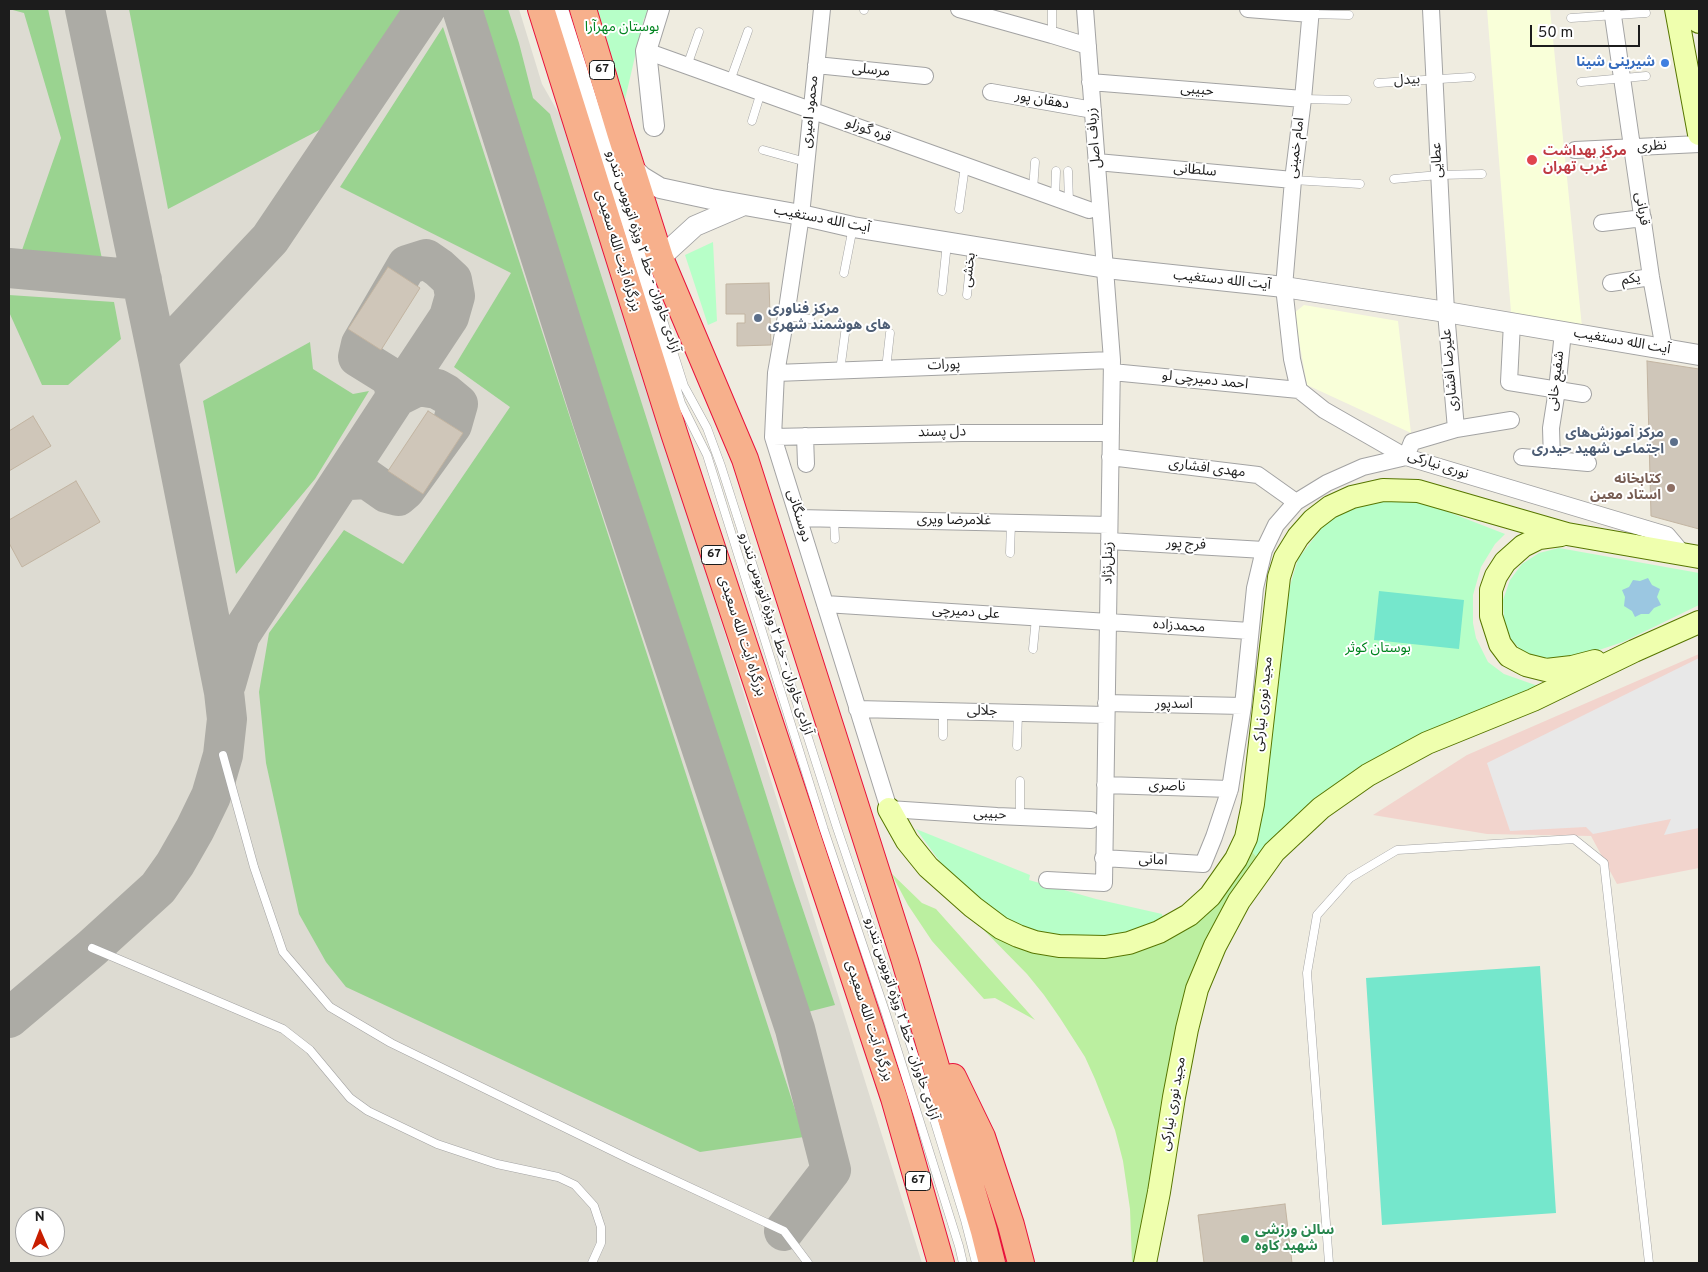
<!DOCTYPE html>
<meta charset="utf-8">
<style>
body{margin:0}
#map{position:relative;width:1708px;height:1272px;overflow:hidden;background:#efece0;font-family:Overpass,sans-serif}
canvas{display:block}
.frame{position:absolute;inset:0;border:10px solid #1c1c1c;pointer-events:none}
.north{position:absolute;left:15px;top:1207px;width:50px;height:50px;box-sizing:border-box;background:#fff;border:1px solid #a4a4a4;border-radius:50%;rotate:359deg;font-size:14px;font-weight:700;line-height:20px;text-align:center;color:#1c1c1c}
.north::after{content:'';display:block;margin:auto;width:18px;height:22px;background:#c81e00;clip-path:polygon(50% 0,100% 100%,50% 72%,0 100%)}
.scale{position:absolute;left:1530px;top:25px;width:110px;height:22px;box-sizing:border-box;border:2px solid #1c1c1c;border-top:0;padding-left:6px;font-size:15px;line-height:18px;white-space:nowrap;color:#1c1c1c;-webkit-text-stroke:4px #fff;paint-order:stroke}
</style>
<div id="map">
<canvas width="1708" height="1272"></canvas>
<div class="frame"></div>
<div class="north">N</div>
<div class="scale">50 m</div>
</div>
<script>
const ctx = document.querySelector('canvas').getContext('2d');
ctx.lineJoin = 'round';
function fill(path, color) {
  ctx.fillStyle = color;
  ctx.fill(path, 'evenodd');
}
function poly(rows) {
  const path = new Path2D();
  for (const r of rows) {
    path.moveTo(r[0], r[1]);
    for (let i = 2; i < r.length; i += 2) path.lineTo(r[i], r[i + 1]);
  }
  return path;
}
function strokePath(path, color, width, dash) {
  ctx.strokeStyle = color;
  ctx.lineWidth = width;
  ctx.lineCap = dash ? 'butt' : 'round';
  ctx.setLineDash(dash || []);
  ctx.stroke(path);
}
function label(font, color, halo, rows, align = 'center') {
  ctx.font = font + ' Overpass,"Noto Sans Arabic",sans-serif';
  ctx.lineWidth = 4;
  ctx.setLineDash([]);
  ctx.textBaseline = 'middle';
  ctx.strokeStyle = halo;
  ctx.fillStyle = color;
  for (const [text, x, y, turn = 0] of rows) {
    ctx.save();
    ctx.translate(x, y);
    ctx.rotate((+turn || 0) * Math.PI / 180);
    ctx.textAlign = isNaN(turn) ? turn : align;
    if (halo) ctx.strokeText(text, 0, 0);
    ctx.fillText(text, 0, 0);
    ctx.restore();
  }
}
const commercial = poly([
 [1699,654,1699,868,1617,884,1591,836,1487,834,1373,815,1467,755]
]);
const education = poly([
 [1487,9,1550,9,1582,327,1511,312],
 [1304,305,1398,321,1411,433,1307,385,1294,313]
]);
const airport = poly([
 [9,9,519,9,542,84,566,126,922,1263,9,1263],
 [25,1217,55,1217,55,1247,25,1247]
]);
const grass = poly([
 [1250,849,1259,860,1227,906,1138,1263,1132,1263,1130,1209,1123,1161,1115,1130,1095,1079,1085,1057,1060,1018,1044,995,1027,974,973,919,1059,957,1079,958,1109,957,1157,943],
 [891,873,922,903,936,909,1035,1020,995,998,984,999,932,941,908,905]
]);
const forest = poly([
 [9,9,48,9,104,268,21,253,61,138,24,13],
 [129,9,404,9,327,126,168,209],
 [475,9,508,9,519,43,533,98,550,114,793,880,835,1005,796,1015,699,718,596,381],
 [443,27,804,1137,700,1152,346,987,326,962,299,914,266,763,259,692,269,633,344,530,403,564,510,407,454,367,511,273,340,187],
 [9,295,114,302,121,339,68,385,42,385,9,312],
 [310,342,313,369,353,394,369,391,315,479,236,574,203,401]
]);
const park = poly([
 [595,9,650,9,648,17,644,18,623,108],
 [713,242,717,321,708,325,685,255],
 [1409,498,1433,506,1505,534,1495,544,1481,567,1473,595,1473,623,1476,638,1488,662,1504,674,1538,686,1425,736,1259,860,1250,849,1285,602,1298,559,1323,526,1336,517,1358,506,1375,501],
 [1559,548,1699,573,1699,605,1623,642,1575,658,1541,661,1525,655,1511,639,1504,620,1503,600,1510,580,1522,564,1539,553],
 [916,829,1030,875,1029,880,1096,899,1162,914,1164,922,1101,942,1055,939,1001,919,946,870]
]);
const pitch = poly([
 [1379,591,1464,600,1459,649,1374,640],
 [1540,966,1556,1213,1382,1225,1366,978]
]);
const parking = poly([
 [1699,658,1699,828,1664,835,1671,819,1593,834,1586,827,1510,831,1487,763]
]);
const water = poly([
 [1648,578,1652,585,1660,589,1657,597,1661,605,1654,608,1649,614,1641,614,1635,617,1632,611,1624,606,1625,597,1622,590,1629,587,1633,580,1640,581]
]);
const taxiway = poly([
 [462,9,593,422,795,1029,831,1170,784,1231],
 [9,268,142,280],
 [158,358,270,239,425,9],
 [226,684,240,635,339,484,396,397,449,317,455,296,452,280,439,268,426,259,407,265,361,344,358,357,387,375,393,382,396,397,418,386,437,389,446,394,458,404,452,425,405,490,398,496,387,493,367,479,349,480,339,484],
 [9,1018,92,948,158,888,175,864,195,829,211,796,223,755,227,719,224,692,158,358,85,9]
]);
const building = poly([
 [388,267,420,288,381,350,348,329,388,267],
 [769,283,771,345,737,346,737,323,745,323,745,314,726,314,726,284,769,283],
 [1647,361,1699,369,1699,529,1651,516,1647,361],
 [428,411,463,433,423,494,388,471,428,411],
 [33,416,51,446,9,471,9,431,33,416],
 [76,481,100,522,22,567,9,543,9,520,76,481],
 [1285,1204,1292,1263,1204,1263,1198,1215,1285,1204]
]);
const service = poly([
 [556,9,633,247,681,403,707,455,824,830,886,1014,959,1246,963,1263],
 [564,9,684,386,707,428,721,466,836,825,915,1058,965,1220,976,1263],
 [1052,9,1052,35],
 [864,10,864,9],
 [1311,14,1349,15],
 [1571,18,1646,13],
 [687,66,699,32],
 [730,81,748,31],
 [1581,82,1646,76],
 [1378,83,1471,77],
 [1303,99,1347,100],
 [752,121,761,92],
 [763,150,806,162],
 [1068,171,1069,203],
 [1394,179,1439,175,1482,174],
 [1293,180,1360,184],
 [1033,190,1035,162],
 [1055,198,1056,171],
 [959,209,965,166],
 [844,273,853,227],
 [942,291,947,243],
 [967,295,972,248],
 [786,316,810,319],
 [886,369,890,333],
 [840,371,846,326],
 [834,519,835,539],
 [1010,553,1011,523],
 [1033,649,1036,618],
 [943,736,943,711],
 [1017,746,1018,713],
 [223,755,254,867,283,952,330,1007,391,1043,631,1160,784,1231,808,1263],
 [1020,817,1020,781],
 [92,948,283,1029,310,1050,350,1098,368,1111,437,1144,497,1164,558,1177,575,1185,594,1206,601,1227,601,1243,592,1263],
 [1329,1263,1307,973,1317,915,1350,878,1397,850,1574,839,1604,863,1649,1263]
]);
const minor = poly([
 [822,9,801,215,786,316,776,373,773,437,889,809,997,816,1091,820],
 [959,9,1052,35,1088,46],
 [1248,9,1311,14],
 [1311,9,1303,99,1293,180,1284,287,1292,359,1299,390,1324,410,1406,457,1667,535,1683,554],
 [1431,9,1446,312,1456,429],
 [1612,9,1651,277,1664,349],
 [646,51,1089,210],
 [816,65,925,76],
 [1090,82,1303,99],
 [991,92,1093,110],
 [1575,150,1699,144],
 [1097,162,1293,180],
 [1602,223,1643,218],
 [1611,283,1651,277],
 [1512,323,1509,382,1583,394],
 [1112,372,1299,390],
 [776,373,1112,360],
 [805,436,806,464],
 [773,437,962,433,1111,433],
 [1110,457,1258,475,1296,502],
 [1522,457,1588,463],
 [1552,460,1551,428,1557,390,1563,332],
 [798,518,1109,525],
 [1109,541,1264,550],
 [825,604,1250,631],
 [1106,703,1243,706],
 [857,709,1106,715],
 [1105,785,1230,789],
 [1103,858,1203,864,1214,837,1230,789,1243,706,1255,588,1264,550,1276,525,1296,502,1327,483,1363,467,1406,457,1412,442,1456,429,1511,420],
 [1047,880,1104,883,1112,360,1085,9]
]);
const tertiary = poly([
 [654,126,646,51,659,9],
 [631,166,642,177,660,188,711,199,801,215,853,227,1106,268,1284,287,1446,312,1699,355],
 [660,258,695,226,744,205]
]);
const secondary = poly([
 [1676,9,1699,134],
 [1697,9,1699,22],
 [1561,535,1539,538,1523,546,1505,562,1496,576,1491,590,1491,616,1500,644,1509,656,1526,665,1546,670,1572,667,1595,661],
 [889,809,907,841,928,867,973,907,1001,928,1018,936,1035,942,1059,946,1105,947,1129,943,1159,932,1189,915,1210,896,1236,859,1246,838,1253,804,1279,577,1285,558,1298,537,1313,520,1330,507,1352,497,1383,490,1418,491,1567,534,1699,557],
 [1145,1263,1159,1192,1174,1097,1187,1029,1197,989,1215,946,1239,901,1274,852,1321,808,1368,775,1427,743,1533,700,1634,651,1699,622]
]);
const trunk = poly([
 [541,9,674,433,894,1098,941,1263],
 [583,9,620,132,660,258,745,459,905,961,984,1231,992,1263],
 [953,1077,982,1137,1011,1225,1021,1263]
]);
const markers = [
 [1665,63,5,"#3f7fe0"],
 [1532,160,6,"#e0444e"],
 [758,318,5,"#5c6f8a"],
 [1674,442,5,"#5c6f8a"],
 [1671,488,5,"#8d6e63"],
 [1245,1239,5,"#2e9e5b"]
];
const shields = [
 [602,70,25],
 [714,555,25],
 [918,1181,25]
];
const shieldNames = [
 ["67",602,70],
 ["67",714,555],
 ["67",918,1181]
];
const parkNames = [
 ["بوستان مهرآرا",622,28],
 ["بوستان کوثر",1378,649]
];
const shopNames = [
 ["شیرینی شینا",1655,63]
];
const streetNames = [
 ["مرسلی",871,71,6],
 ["بیدل",1407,81,-3],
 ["حبیبی",1197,91,5],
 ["دهقان پور",1042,101,10],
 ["محمود امیری",811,112,-84],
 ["قره گوزلو",868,131,20],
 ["زرباف اصل",1095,138,-95],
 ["نظری",1652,147,-3],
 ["امام خمینی",1297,148,-83],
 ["عطایی",1438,160,-92],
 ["سلطانی",1195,171,5],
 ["قربانی",1641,209,81],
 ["آیت الله دستغیب",822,220,11],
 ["بزرگراه آیت الله سعیدی",617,251,73],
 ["آزادی خاوران - خط ۲ ویژه اتوبوس تندرو",642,252,72],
 ["بخشی",970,270,-83],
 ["یکم",1631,280,-9],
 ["آیت الله دستغیب",1222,281,6],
 ["آیت الله دستغیب",1622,342,10],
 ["پورات",944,366,-2],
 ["علیرضا افشاری",1451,370,-95],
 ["احمد دمیرچی لو",1205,381,6],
 ["شفیع خانی",1557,381,-83],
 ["دل پسند",942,433,-1],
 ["نوری نیارکی",1438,466,18],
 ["مهدی افشاری",1207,469,7],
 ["دوسنگانی",798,516,73],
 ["غلامرضا ویری",954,521,1],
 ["فرج پور",1186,545,3],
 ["زینل‌نژاد",1109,563,-89],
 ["علی دمیرچی",966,613,4],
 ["محمدزاده",1179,627,4],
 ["آزادی خاوران - خط ۲ ویژه اتوبوس تندرو",775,634,72],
 ["بزرگراه آیت الله سعیدی",741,636,72],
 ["مجید نوری نیارکی",1264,704,-84],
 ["اسدپور",1174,705,1],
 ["جلالی",982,712,1],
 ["ناصری",1167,787,2],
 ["حبیبی",990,815,3],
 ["امانی",1153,861,3],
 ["آزادی خاوران - خط ۲ ویژه اتوبوس تندرو",901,1019,72],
 ["بزرگراه آیت الله سعیدی",868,1021,72],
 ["مجید نوری نیارکی",1174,1104,-80]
];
const healthNames = [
 ["مرکز بهداشت",1543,152],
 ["غرب تهران",1543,168]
];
const serviceNames = [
 ["مرکز فناوری",768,310],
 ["های هوشمند شهری",768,326],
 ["مرکز آموزش‌های",1664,434,"right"],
 ["اجتماعی شهید حیدری",1664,450,"right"]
];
const educationNames = [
 ["کتابخانه",1661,480],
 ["استاد معین",1661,496]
];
const leisureNames = [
 ["سالن ورزشی",1255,1231],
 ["شهید کاوه",1255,1247]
];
fill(commercial, '#f2d4cd');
fill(education, '#f9ffd9');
fill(airport, '#dddbd2');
fill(grass, '#bbefa0');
fill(forest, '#9ad390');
fill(park, '#b7ffc8');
fill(pitch, '#75e7cc');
fill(parking, '#e8e8e8');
fill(water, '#9bc7e1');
strokePath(taxiway, '#acaba5', 40);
fill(building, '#cfc6b9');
strokePath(building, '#c2b4a1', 1);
strokePath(service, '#a3a3a3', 9);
strokePath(minor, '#a3a3a3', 18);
strokePath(tertiary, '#a3a3a3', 22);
strokePath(secondary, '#577600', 24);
strokePath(trunk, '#e8113b', 28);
strokePath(service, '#fff', 8);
strokePath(minor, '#fff', 16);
strokePath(tertiary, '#fff', 20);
strokePath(secondary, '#efffae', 22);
strokePath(trunk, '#f7b08c', 26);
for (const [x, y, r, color] of markers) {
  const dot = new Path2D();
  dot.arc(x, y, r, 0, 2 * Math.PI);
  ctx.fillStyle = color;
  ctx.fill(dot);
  strokePath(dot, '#fff', 2);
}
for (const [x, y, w] of shields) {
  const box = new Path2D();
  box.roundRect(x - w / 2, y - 9.5, w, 19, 4);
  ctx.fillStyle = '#fff';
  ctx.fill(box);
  strokePath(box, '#1c1c1c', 1);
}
label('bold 12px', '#1c1c1c', null, shieldNames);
label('14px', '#00841f', '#fff', parkNames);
label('bold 14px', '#366cbe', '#fff', shopNames, 'right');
label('14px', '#1c1c1c', '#fff', streetNames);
label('bold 14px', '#be3a42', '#fff', healthNames, 'left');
label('bold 14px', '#4e5e75', '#fff', serviceNames, 'left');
label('bold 14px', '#785e54', '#fff', educationNames, 'right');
label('bold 14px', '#27864d', '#fff', leisureNames, 'left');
</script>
